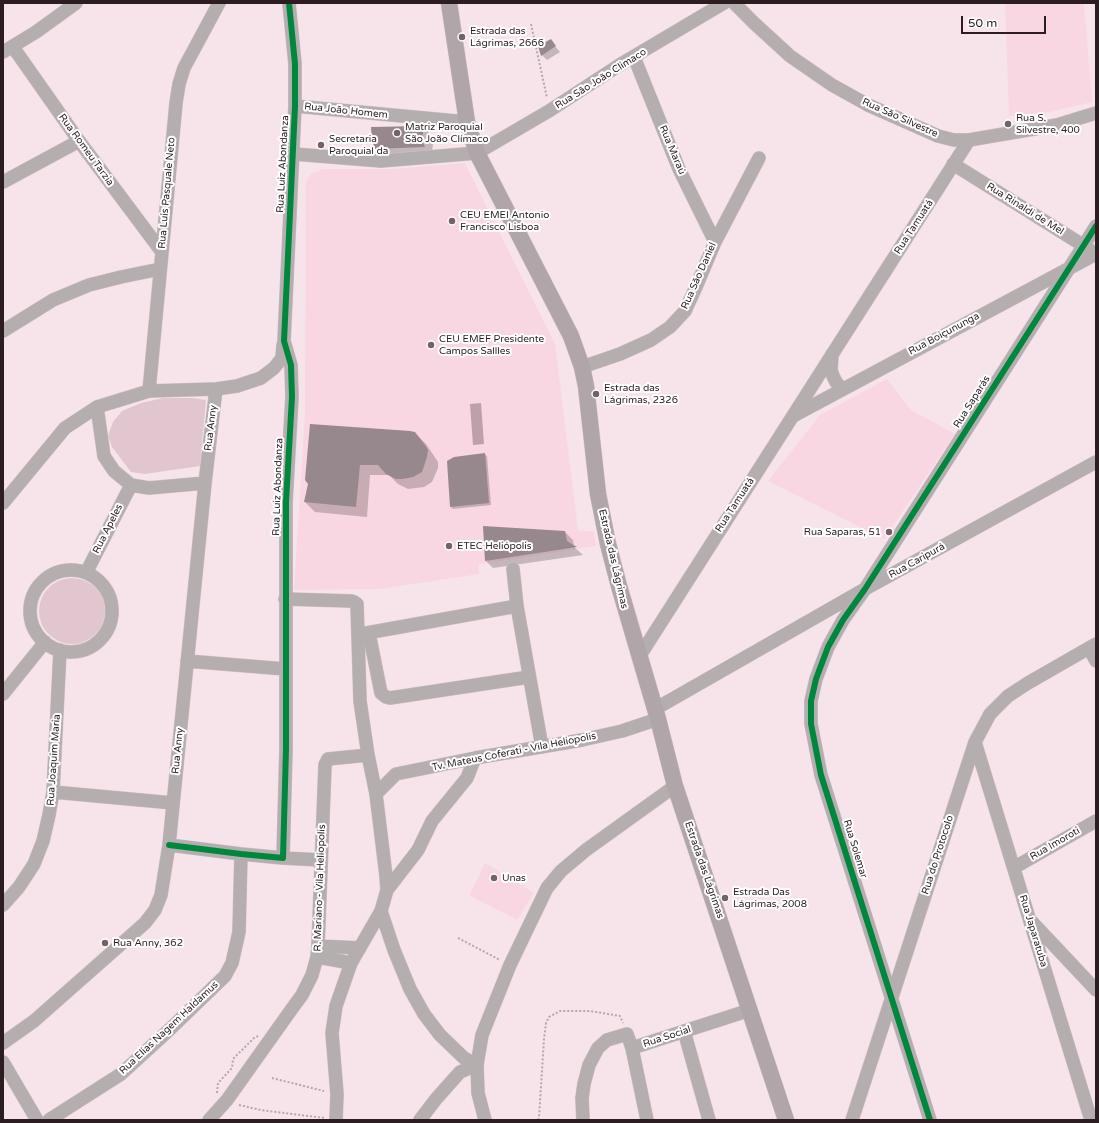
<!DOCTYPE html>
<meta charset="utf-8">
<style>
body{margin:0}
#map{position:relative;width:1099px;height:1123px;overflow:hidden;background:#f6e4ea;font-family:"Varela Round",sans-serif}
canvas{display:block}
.frame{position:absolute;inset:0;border:4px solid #2b1d22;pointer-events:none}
.scale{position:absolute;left:961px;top:16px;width:85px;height:18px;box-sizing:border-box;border:2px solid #2b1d22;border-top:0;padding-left:5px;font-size:12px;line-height:14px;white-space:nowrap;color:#2b1d22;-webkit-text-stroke:3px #fff;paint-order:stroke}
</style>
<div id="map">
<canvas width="1099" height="1123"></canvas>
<div class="frame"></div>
<div class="scale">50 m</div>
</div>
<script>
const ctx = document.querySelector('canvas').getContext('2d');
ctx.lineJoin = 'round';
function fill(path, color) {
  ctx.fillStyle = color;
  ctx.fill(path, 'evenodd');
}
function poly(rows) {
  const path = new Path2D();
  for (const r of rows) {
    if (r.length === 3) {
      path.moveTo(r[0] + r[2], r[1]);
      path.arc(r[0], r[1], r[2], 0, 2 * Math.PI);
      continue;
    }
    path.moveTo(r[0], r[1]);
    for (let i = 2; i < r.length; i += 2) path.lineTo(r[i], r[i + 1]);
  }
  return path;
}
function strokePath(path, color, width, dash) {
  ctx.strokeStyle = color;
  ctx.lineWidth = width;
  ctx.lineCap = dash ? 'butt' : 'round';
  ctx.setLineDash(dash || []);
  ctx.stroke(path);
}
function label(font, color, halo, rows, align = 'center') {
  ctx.font = font + ' "Varela Round",sans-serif';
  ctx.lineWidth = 4;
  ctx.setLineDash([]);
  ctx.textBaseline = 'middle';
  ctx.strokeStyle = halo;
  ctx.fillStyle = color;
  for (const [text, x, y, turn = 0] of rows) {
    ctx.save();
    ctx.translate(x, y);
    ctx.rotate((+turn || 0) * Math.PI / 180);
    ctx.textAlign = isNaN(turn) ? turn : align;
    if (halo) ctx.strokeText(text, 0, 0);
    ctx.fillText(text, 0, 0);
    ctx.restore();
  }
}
const built = poly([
 [1005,3,1084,3,1092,102,1049,112,1009,116],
 [465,163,555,343,578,530,594,532,596,546,479,564,479,574,380,589,294,590,305,413,306,182,311,174,323,169,393,169],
 [887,379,911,410,955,434,884,539,768,481,820,415],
 [485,863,534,893,517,920,469,895]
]);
const forest = poly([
 [163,398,192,398,206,400,200,466,145,474,131,472,112,447,108,436,113,422,122,411,141,403],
 [72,611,33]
]);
const water = poly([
 [481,403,484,444,473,445,470,404]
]);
const shadow = poly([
 [550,40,560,52,547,60,542,55],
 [424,127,434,138,432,151,387,159,376,148],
 [415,433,426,444,438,462,438,468,432,482,424,487,408,489,398,484,389,475,370,475,367,517,315,512,305,502,309,483],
 [484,454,487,456,491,505,453,509,450,506],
 [565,532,573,540,574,547,583,555,493,568,486,561]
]);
const building = poly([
 [551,39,556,46,541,56,538,46],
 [424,126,422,140,425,147,375,149,372,141,371,127],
 [310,424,410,431,415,432,425,445,428,450,427,457,422,472,413,477,402,479,396,479,386,474,378,465,360,465,356,507,304,502,308,484,305,480],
 [485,453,489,503,450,507,447,461,454,457],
 [483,526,565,531,567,541,577,547,485,561]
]);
const path = poly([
 [531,24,547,98],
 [458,938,500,960],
 [272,1078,324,1091],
 [217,1093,218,1083,232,1068,233,1059,254,1038,258,1036],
 [239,1105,261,1110,325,1118],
 [538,1120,539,1118,544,1039,546,1023,549,1017,560,1011,590,1011,620,1016,623,1023]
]);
const minor = poly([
 [734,3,754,23,790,56,832,85,868,105,938,136,954,140,969,140,1057,125,1096,113],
 [13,47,79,141,162,252],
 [3,52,36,32,76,3],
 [634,57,679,169,715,242],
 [295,106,467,122],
 [294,154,381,161,477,153,549,111,621,64,724,3],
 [953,164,1089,249],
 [3,182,79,141],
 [3,331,53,300,89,285,121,277,160,269],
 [832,354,831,370,833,376,836,382,842,389],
 [582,367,620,354,651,340,670,327,685,311,696,287,715,242,759,158],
 [149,391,176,103,179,84,184,68,219,3],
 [97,407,104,456,114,471,131,485,149,488,205,483],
 [795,415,1096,254],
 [3,503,65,428,97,407,149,391,216,389,237,386,261,378,274,368,282,358,283,345],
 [513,569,517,606,542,747],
 [71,611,41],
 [86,573,131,485],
 [285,599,351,601,354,602,357,604,360,701,368,755,376,794,386,876,387,890,381,911,394,950,410,989,424,1014,440,1035,464,1058,477,1065],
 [369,633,381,693,386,697,390,698,529,677],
 [361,634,517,606],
 [1089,648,1096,661],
 [639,657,969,140],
 [187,661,285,669],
 [3,694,45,642],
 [655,709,865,589,1096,462],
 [975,742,1091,1120],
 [53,792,173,803],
 [376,794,396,774,475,758,582,740,622,731,658,719],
 [169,845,241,854,283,858,286,749,286,502,292,397,291,365,284,341,295,106,295,64,289,3],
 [283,858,321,860],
 [1015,867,1096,821],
 [387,890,418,850,432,821,467,778,475,758],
 [3,905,19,887,34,864,43,841,49,815,53,792,60,650],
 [1032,922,1096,990],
 [318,946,360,948],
 [317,957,351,963],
 [684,1031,709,1120],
 [3,1043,34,1021,145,923,155,910,161,895,169,845,205,483,216,389],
 [632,1048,647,1120],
 [3,1062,37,1120],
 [49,1120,121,1074,168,1031,225,976,232,963,239,932,241,854],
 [209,1120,227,1100,291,1010,302,995,312,975,317,957,318,946,325,765,328,759,368,755],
 [336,1120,337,1094,332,1033,336,1006,351,963,381,911],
 [420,1120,436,1099,460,1072,477,1065],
 [485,1120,478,1093,477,1065,482,1035,510,965,547,888,561,871,586,850,675,786],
 [583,1120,582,1098,584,1084,589,1065,598,1048,607,1040,627,1034,632,1048,750,1010],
 [852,1120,975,742,990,714,1008,696,1028,683,1096,644],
 [930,1120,821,775,811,724,811,701,816,679,828,647,843,620,865,589,1096,226]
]);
const major = poly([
 [449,3,467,122,477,153,571,336,582,367,586,386,598,494,608,544,619,586,658,719,675,786,786,1120]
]);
const cycleway = poly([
 [169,845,241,854,283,858,286,749,286,502,292,397,291,365,284,341,295,106,295,64,289,3],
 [930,1120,821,775,811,724,811,701,816,679,828,647,843,620,865,589,1096,226]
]);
const markers = [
 [462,37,4,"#726368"],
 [1008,124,4,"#726368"],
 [397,133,4,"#726368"],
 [321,145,4,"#726368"],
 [452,221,4,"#726368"],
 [431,345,4,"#726368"],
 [596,394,4,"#726368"],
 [889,532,4,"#726368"],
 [449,546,4,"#726368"],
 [494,878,4,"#726368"],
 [725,898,4,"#726368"],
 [105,943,4,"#726368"]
];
const poiNames = [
 ["Estrada das",470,31],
 ["Lágrimas, 2666",470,43],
 ["Rua S.",1016,118],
 ["Silvestre, 400",1016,130],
 ["Matriz Paroquial",405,127],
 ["São João Clímaco",405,139],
 ["Secretaria",329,139],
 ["Paroquial da",329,151],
 ["CEU EMEI Antonio",460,215],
 ["Francisco Lisboa",460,227],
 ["CEU EMEF Presidente",439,339],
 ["Campos Sallles",439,351],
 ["Estrada das",604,388],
 ["Lágrimas, 2326",604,400],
 ["Rua Saparas, 51",881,532,"right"],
 ["ETEC Heliópolis",457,546],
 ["Unas",502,878],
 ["Estrada Das",733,892],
 ["Lágrimas, 2008",733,904],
 ["Rua Anny, 362",113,943]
];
const streetNames = [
 ["Rua São João Climaco",601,79,-32],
 ["Rua João Homem",346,111,6],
 ["Rua São Silvestre",900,118,24],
 ["Rua Romeu Tarzia",86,150,54],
 ["Rua Maraú",672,150,67],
 ["Rua Luiz Abondanza",283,164,-87],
 ["Rua Luis Pasquale Neto",167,193,-85],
 ["Rua Rinaldi de Mel",1025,209,32],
 ["Rua Tamuatá",914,227,-57],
 ["Rua São Daniel",699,276,-66],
 ["Rua Boiçununga",944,334,-28],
 ["Rua Saparás",972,402,-58],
 ["Rua Anny",211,428,-83],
 ["Rua Luiz Abondanza",278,487,-88],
 ["Rua Tamuatá",735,505,-57],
 ["Rua Apeles",108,529,-63],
 ["Estrada das Lágrimas",613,559,77],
 ["Rua Caripurá",917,561,-29],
 ["Rua Anny",178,751,-84],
 ["Tv. Mateus Coferati - Vila Heliopolis",514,752,-11],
 ["Rua Joaquim Maria",54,760,-86],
 ["Rua Imoroti",1055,844,-30],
 ["Rua Solemar",855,849,73],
 ["Rua do Protocolo",938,855,-72],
 ["Estrada das Lágrimas",704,870,71],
 ["R. Mariano - Vila Heliopolis",320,888,-88],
 ["Rua Japaratuba",1033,931,73],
 ["Rua Elias Nagem Haldamus",169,1028,-43],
 ["Rua Social",667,1037,-18]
];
fill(built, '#f9d7e2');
fill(forest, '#e2c6cf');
fill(water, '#bda0aa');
fill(shadow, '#0003');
fill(building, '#96888c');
strokePath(minor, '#d0c2c7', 14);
strokePath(major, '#d0c2c7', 17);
strokePath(path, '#b0a8ab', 2, [2, 2]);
strokePath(minor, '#b5aeaf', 13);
strokePath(major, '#b0a5a9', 16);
strokePath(cycleway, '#00873e', 6);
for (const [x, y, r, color] of markers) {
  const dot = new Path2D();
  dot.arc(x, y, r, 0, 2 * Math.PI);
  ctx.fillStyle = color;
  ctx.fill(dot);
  strokePath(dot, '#fff', 1.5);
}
label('10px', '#2b1d22', '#fff', poiNames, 'left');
label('10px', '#2b1d22', '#fff', streetNames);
</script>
